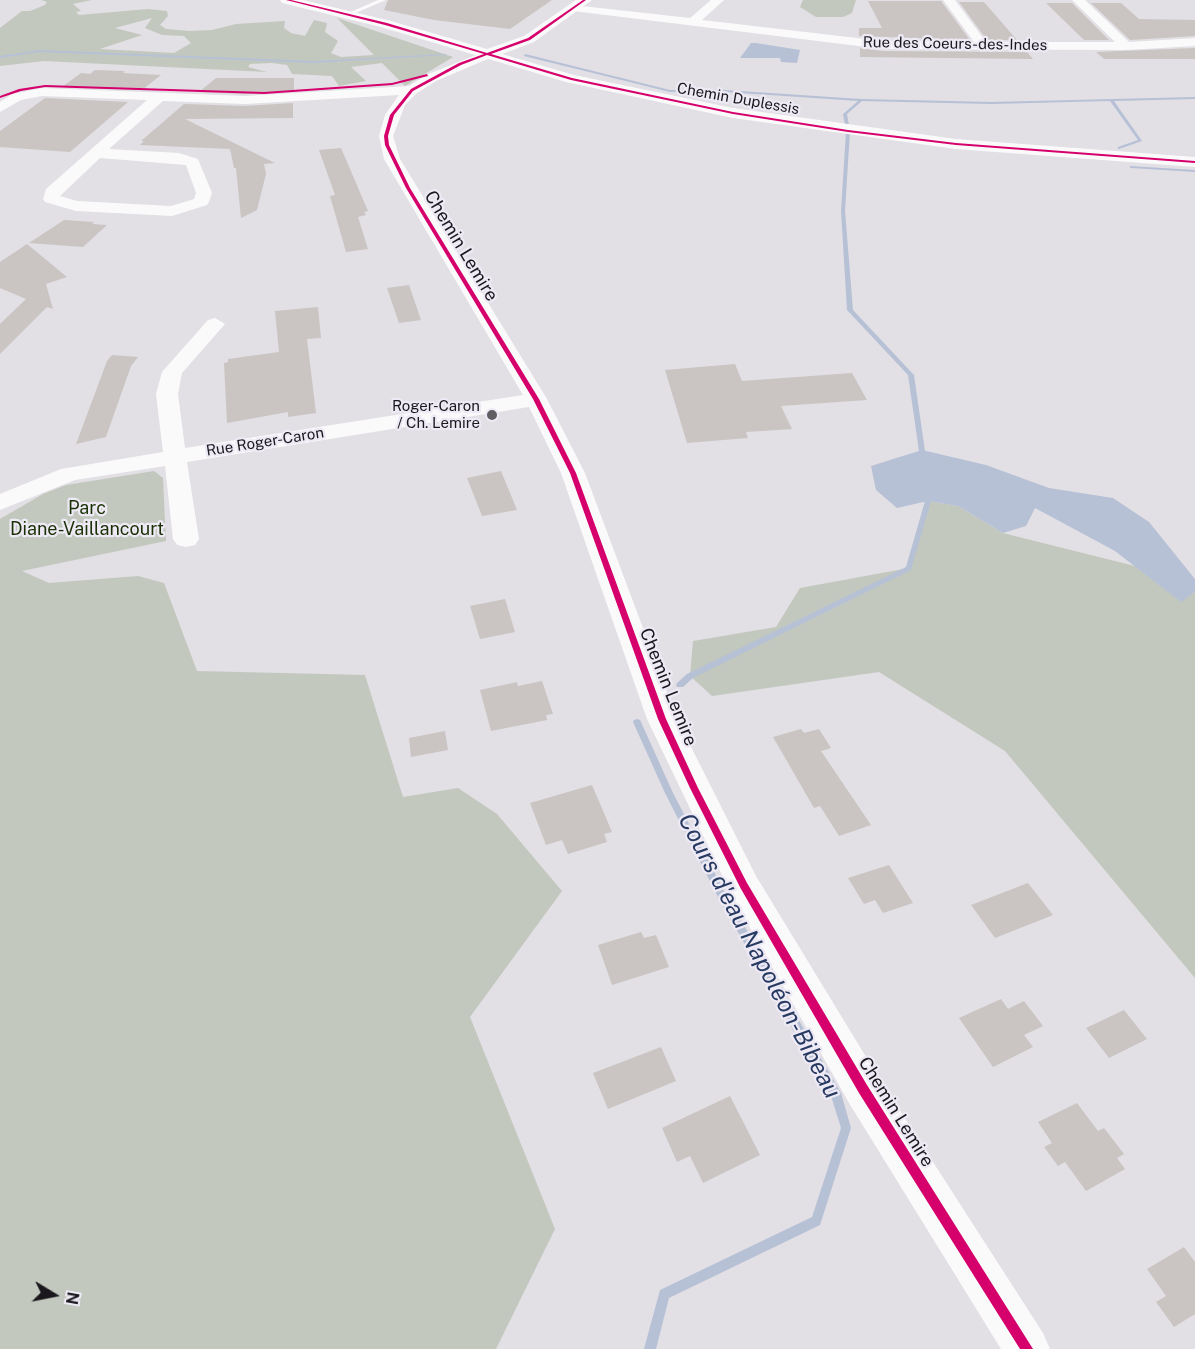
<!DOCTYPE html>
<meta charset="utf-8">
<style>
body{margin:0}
#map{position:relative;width:1195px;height:1349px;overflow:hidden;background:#e2dfe5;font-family:"Public Sans",sans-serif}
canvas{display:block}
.north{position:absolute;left:24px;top:1265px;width:60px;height:60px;-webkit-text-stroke:4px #eeeaf5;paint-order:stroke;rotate:100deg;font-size:16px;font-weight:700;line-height:24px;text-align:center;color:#1a181d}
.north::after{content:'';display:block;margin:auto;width:21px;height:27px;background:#1a181d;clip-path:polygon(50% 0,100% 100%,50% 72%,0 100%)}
</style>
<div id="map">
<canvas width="1195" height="1349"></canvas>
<div class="north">N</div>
</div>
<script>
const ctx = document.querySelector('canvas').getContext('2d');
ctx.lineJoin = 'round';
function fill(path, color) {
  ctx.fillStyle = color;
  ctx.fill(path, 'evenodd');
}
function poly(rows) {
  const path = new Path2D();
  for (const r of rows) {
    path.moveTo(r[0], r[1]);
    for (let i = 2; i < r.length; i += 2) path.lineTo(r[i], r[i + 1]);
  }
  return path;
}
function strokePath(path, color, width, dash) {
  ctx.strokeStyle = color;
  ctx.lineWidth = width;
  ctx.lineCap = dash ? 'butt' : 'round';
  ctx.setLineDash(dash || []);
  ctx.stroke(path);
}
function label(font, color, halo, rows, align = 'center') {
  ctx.font = font + ' "Public Sans",sans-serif';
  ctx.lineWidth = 4.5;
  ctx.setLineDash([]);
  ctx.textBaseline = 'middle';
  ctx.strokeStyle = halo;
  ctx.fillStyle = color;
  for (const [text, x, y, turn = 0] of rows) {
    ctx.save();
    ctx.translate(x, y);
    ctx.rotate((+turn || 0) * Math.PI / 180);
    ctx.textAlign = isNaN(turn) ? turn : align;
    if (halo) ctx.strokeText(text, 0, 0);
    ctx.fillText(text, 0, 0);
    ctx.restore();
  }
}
const green = poly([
 [41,0,92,0,73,4,81,11,76,12,79,15,148,9,167,11,168,16,160,25,166,29,189,31,212,30,236,24,285,21,284,28,291,33,305,36,314,20,327,23,325,32,338,41,331,53,341,57,374,55,337,18,453,57,405,86,382,63,351,67,366,81,339,86,332,76,292,74,287,65,272,63,250,64,248,67,267,72,44,61,0,66,0,28,22,11,30,11,45,5,47,2],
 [152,18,145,28,162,35,184,36,191,43,174,53,100,49,142,35,115,28],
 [803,0,856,0,852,13,843,17,816,17,800,7],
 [154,471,163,478,166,541,22,571,49,583,138,576,164,583,197,671,365,675,403,797,458,788,497,814,562,891,470,1017,555,1229,496,1349,0,1349,0,519,43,494,66,485],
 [928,501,958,506,1003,533,1139,567,1180,601,1195,592,1195,978,1005,751,879,672,712,696,690,676,693,641,776,627,800,588,909,568]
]);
const water = poly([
 [751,43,756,43,800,50,797,63,781,62,780,58,740,58],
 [922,450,986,465,1049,488,1113,498,1149,522,1195,579,1195,592,1181,602,1115,551,1035,508,1026,526,1003,533,958,506,928,501,897,508,876,490,871,466]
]);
const stream = poly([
 [39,50,314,61,445,54,447,55,314,63,39,52,0,58,0,56,39,50],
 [525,54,670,90,710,89,861,99,991,102,1195,97,1195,99,1114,101,1142,141,1119,149,1118,149,1118,147,1138,140,1110,101,991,104,862,101,847,114,850,131,845,211,853,310,914,375,926,458,923,460,920,458,908,375,847,310,841,211,846,131,843,114,858,101,710,91,670,92,524,56,525,54],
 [1130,166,1195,170,1195,172,1131,168,1130,168,1130,166],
 [927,489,930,491,931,501,911,570,693,678,683,687,677,687,676,685,677,683,687,674,906,567,925,501,924,491,927,489],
 [637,719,640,720,641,722,673,793,723,889,841,1093,851,1128,820,1225,669,1298,656,1349,644,1349,660,1290,812,1217,841,1128,832,1099,717,895,665,793,633,722,634,720,637,719]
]);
const building = poly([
 [388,0,552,0,510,29,434,20,384,10],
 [868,1,941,1,970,40,859,36,859,28,882,28],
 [959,2,984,2,1017,40,987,40],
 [1046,3,1072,3,1109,40,1084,40],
 [1091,3,1121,3,1139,19,1195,20,1195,36,1130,40],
 [860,48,883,51,1027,52,1033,59,860,57],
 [1195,48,1195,59,1104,59,1096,52],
 [95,70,125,71,123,73,161,75,142,90,62,87,81,73,90,74],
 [216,78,294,78,294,91,245,94,199,92],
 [45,98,128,102,70,152,0,147,0,131],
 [293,103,293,118,185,119,275,163,264,164,266,174,257,210,241,218,236,168,234,168,230,149,140,145,144,141,141,141,184,104,245,106],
 [341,148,368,211,364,212,366,215,358,217,368,249,346,252,330,196,335,195,319,150],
 [64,220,94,222,92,224,107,225,83,247,29,243],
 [27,244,67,277,46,284,53,309,47,307,0,354,0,324,26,299,0,288,0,262],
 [409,285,421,320,399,323,387,288],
 [318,307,321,338,307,339,316,413,288,417,288,412,227,423,224,363,228,362,228,359,279,352,275,311],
 [112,355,138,357,131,366,106,437,76,444,107,361],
 [735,364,742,381,852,373,867,400,781,406,792,429,746,432,748,438,687,443,665,370],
 [501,471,517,510,482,516,467,478],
 [505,599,515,632,480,639,470,606],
 [542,681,553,714,546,715,547,720,491,731,480,690,517,682,518,686],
 [801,729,804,733,819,729,831,748,821,751,871,825,839,836,820,806,814,808,773,737],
 [445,731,448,750,411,757,409,738],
 [592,785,612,832,604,834,607,842,568,854,562,840,546,845,530,803],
 [889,865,913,903,883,913,875,900,864,904,848,878],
 [1028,883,1053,915,995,938,971,905],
 [641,932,644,938,656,935,669,967,612,985,598,945],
 [1001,999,1008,1009,1024,1001,1043,1026,1024,1035,1033,1047,993,1067,959,1018],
 [1124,1010,1147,1039,1109,1058,1086,1028],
 [661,1047,676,1081,608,1109,593,1073],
 [730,1096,760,1155,703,1183,690,1156,677,1162,662,1128],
 [1077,1103,1098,1131,1104,1128,1124,1154,1117,1158,1125,1169,1086,1191,1065,1162,1058,1166,1044,1147,1052,1143,1038,1122],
 [1184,1247,1195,1262,1195,1314,1174,1327,1156,1302,1166,1296,1147,1269]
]);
const service = poly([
 [378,0,386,0,351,15,346,14,378,0]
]);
const minor = poly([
 [711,0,724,0,702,20,883,41,974,42,943,0,955,0,986,42,1115,42,1072,0,1085,0,1129,42,1195,38,1195,46,1126,50,883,49,573,11,567,8,573,5,690,18,711,0],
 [486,51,492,55,490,58,436,81,417,93,405,105,393,136,400,159,547,399,585,473,677,719,756,876,877,1075,1043,1333,1050,1349,1001,1349,849,1103,732,896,647,719,561,473,529,407,187,462,199,539,195,545,186,547,177,545,173,539,165,466,75,480,0,510,0,494,61,469,163,452,156,394,162,372,208,320,215,318,225,324,182,373,178,394,185,448,523,395,384,159,379,136,385,115,399,95,245,104,163,101,109,149,179,153,198,159,212,193,209,202,207,205,172,216,76,211,45,202,43,199,46,189,147,100,42,96,21,100,0,112,0,102,12,94,42,88,245,96,409,86,426,75,486,51],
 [100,158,186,165,196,193,194,199,171,206,77,201,60,196,100,158]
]);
const tertiary = poly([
 [280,0,303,0,391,21,487,49,524,36,576,0,592,0,534,42,502,54,574,75,733,108,956,139,1195,157,1195,167,956,149,733,118,566,82,381,27,282,3,280,0]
]);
const cycleway = poly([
 [286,0,291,0,387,23,487,53,528,38,583,0,586,0,530,40,491,54,572,78,733,112,848,130,956,143,1195,161,1195,163,956,145,848,132,733,114,571,80,487,55,461,65,413,91,394,115,388,136,389,145,410,188,539,399,576,473,666,719,698,788,747,883,867,1085,1033,1349,1020,1349,859,1093,741,889,690,788,658,719,570,473,533,399,406,188,385,145,384,136,390,115,411,89,459,63,484,54,385,25,286,0],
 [427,74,428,76,392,85,264,94,45,87,21,91,0,98,0,96,19,89,45,85,264,92,392,83,427,74]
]);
const markers = [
 [492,415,6,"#605e63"]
];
const farStreetnames = [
 ["Rue des Coeurs-des-Indes",955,44,1],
 ["Chemin Duplessis",738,99,10],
 ["Rue Roger-Caron",265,442,-9]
];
const farPoinames = [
 ["Roger-Caron",480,406],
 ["/ Ch. Lemire",480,423]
];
const streetNames = [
 ["Chemin Lemire",461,246,59],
 ["Chemin Lemire",668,687,68],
 ["Chemin Lemire",896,1112,58]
];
const parkNames = [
 ["Parc",87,508],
 ["Diane-Vaillancourt",87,529]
];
const nearWaternames = [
 ["Cours d'eau Napoléon-Bibeau",759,956,62]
];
fill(green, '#c2c8be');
fill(water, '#b7c1d6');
fill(stream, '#b7c1d6');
fill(building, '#cac5c2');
fill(service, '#fbfafb');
fill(minor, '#fbfafb');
fill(tertiary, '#fbfafb');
fill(cycleway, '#d6006c');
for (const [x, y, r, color] of markers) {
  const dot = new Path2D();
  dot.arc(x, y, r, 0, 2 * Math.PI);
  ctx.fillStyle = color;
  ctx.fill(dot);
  strokePath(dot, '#eeeaf5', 2);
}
label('15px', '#1a181d', '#eeeaf5', farStreetnames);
label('15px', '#1a181d', '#eeeaf5', farPoinames, 'right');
label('18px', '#1a181d', '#eeeaf5', streetNames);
label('18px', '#1a3004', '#eeeaf5', parkNames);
label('italic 24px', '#273a61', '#eeeaf5', nearWaternames);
</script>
